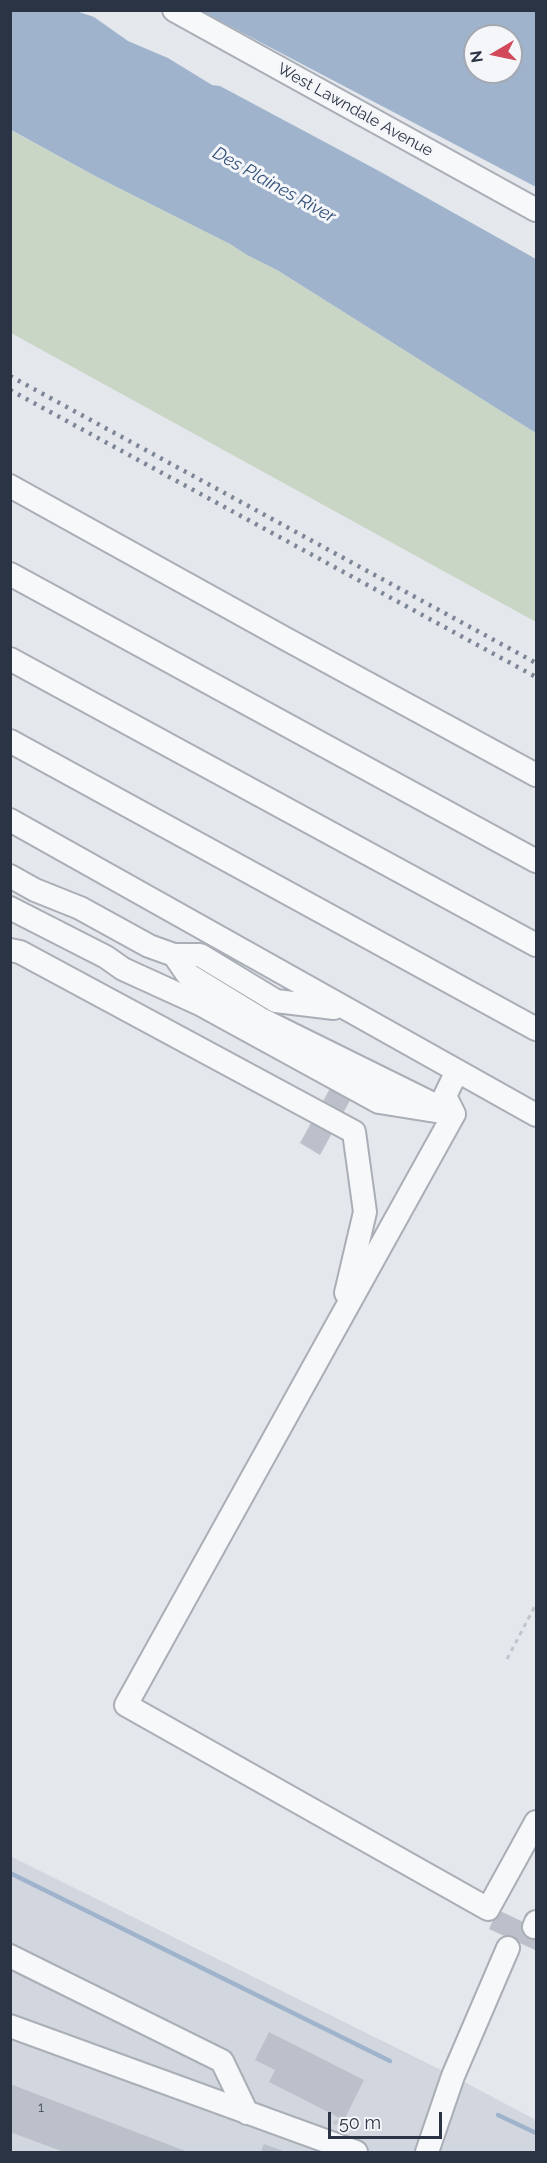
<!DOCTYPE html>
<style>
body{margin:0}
#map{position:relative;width:547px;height:2163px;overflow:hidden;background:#e4e7ec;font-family:Raleway,sans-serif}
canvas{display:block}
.frame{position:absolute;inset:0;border:12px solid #2b3445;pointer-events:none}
.north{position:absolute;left:463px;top:24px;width:60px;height:60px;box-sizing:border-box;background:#f4f6f9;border:2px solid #a4a8b1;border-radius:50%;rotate:261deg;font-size:16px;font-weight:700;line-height:24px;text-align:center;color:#2b3445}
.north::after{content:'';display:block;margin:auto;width:21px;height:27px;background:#d1495b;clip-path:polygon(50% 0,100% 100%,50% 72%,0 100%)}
.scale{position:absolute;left:328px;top:2112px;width:114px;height:27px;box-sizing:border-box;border:3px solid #2b3445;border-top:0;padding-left:8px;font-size:18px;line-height:21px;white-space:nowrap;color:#2b3445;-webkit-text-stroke:4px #f4f6f9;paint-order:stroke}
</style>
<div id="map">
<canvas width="547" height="2163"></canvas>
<div class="frame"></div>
<div class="north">N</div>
<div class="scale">50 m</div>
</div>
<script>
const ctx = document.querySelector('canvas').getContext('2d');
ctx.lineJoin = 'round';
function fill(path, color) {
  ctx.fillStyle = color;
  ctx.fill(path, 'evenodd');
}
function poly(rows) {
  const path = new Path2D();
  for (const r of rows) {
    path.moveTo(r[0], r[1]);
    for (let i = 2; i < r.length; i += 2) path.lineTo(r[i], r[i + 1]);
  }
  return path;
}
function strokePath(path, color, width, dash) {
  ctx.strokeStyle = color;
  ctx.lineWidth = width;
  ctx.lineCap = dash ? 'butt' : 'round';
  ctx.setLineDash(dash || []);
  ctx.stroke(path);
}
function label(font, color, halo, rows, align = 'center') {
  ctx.font = font + ' Raleway,sans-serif';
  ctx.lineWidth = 6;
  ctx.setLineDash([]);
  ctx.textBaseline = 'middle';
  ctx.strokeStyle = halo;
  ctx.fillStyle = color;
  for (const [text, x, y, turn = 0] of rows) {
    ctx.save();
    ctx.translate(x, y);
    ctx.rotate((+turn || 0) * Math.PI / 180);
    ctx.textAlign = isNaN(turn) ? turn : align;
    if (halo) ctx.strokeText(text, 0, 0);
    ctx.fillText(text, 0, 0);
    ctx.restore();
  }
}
const built = poly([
 [10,1856,453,2076,536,2120,536,2152,11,2152]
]);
const green = poly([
 [10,130,97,177,230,244,247,255,277,270,536,433,536,622,11,333]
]);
const water = poly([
 [10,11,76,11,94,17,128,41,168,58,212,85,220,86,379,171,536,259,536,433,277,270,247,255,230,244,97,177,11,130],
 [201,11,536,11,536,187],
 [475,36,511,36,511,72,475,72]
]);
const stream = poly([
 [10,1873,390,2061],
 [498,2115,536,2133]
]);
const building = poly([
 [333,1083,353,1095,320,1155,300,1143],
 [498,1910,536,1928,535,1950,489,1929],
 [269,2032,364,2080,344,2120,269,2082,275,2070,255,2060],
 [10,2084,188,2152,64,2152,10,2132],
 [264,2144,286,2152,261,2152]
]);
const path = poly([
 [507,1659,536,1604],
 [334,2124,340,2118]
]);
const minor = poly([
 [174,10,536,210],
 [10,486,286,639,536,775],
 [10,574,536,861],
 [10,659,536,945],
 [10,741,536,1029],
 [10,820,536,1115],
 [10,876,35,890,80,908,149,946,174,955,200,955,276,1001,334,1008],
 [10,908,106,957,123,969,202,1005,379,1102,454,1114],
 [10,950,20,952,354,1132,365,1212,346,1293],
 [174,955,187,974,259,1018,433,1104],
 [457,1071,445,1096,454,1114,126,1705,488,1909,536,1822],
 [534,1927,536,1922],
 [10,1956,222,2061,247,2113],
 [10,2026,356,2152],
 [427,2152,453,2076,508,1948]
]);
const rail = poly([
 [10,376,536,663],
 [10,390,536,677]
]);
const numberNames = [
 ["1",41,2108]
];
const streetNames = [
 ["West Lawndale Avenue",355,110,29]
];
const waterNames = [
 ["Des Plaines River",274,185,29]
];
fill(built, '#d2d6de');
fill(green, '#c9d6c5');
fill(water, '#9fb4cc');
strokePath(stream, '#9fb4cc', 4.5);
fill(building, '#bbc0ca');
strokePath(minor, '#a9aeb7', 26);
strokePath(path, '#c2c5cb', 3, [4.5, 4.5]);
strokePath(minor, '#f7f8fa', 22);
strokePath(rail, '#7d8696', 4.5, [3, 6]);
label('14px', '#4f5766', null, numberNames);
label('16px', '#2b3445', '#f4f6f9', streetNames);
label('italic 18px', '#34527a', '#f4f6f9', waterNames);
</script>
